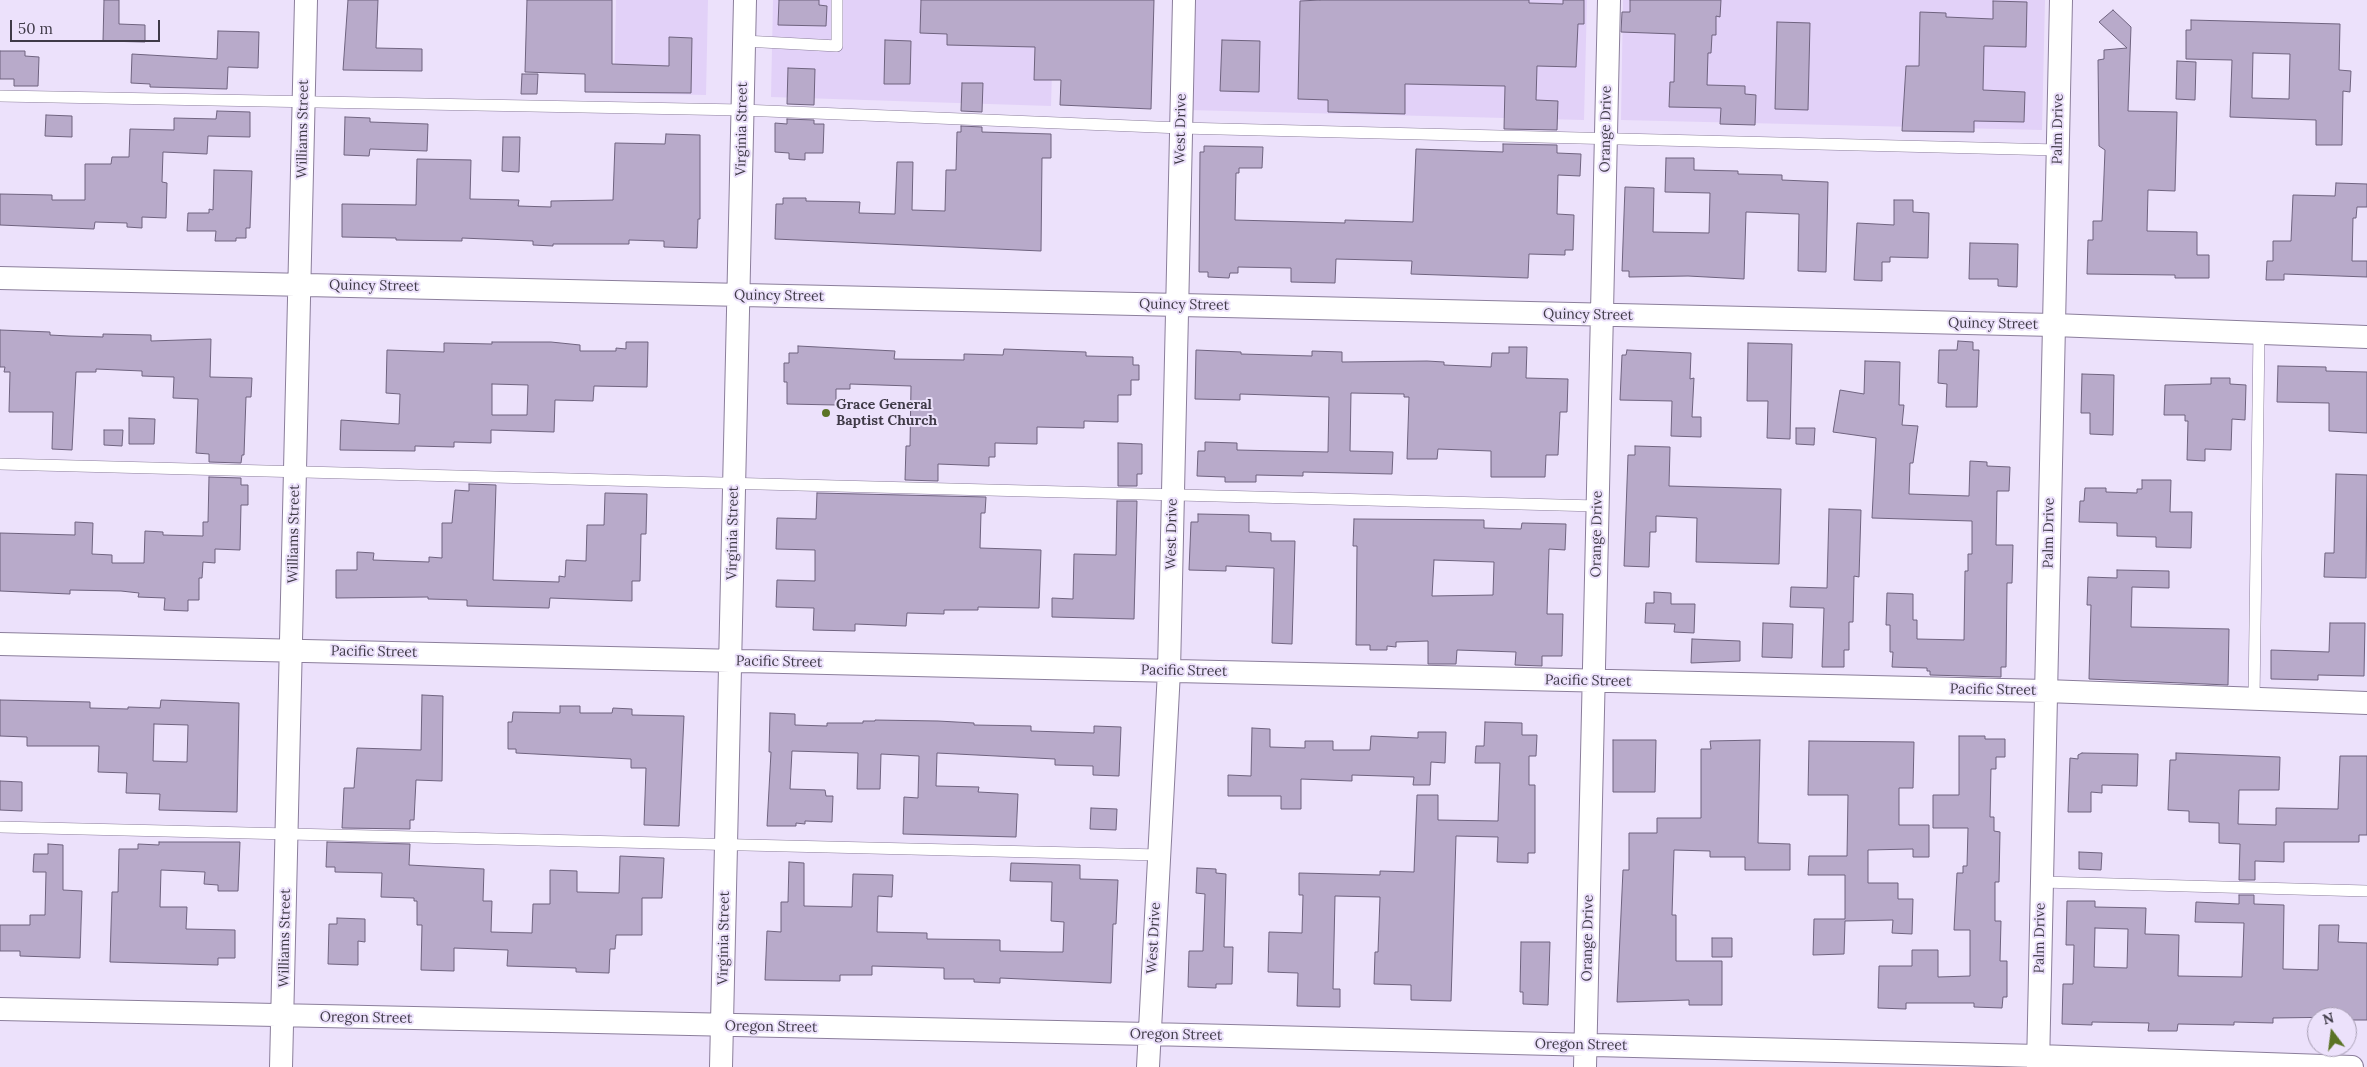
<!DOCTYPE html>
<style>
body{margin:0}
#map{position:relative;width:2367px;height:1067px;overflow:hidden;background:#ece1fb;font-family:Lora,serif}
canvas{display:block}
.north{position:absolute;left:2307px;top:1007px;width:50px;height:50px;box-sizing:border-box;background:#ece1fb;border:1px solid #a79eb3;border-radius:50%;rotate:345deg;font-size:14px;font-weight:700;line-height:20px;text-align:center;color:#3f3a47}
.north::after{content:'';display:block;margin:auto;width:18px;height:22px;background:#5b7325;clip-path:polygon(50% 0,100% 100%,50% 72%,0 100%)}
.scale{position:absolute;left:10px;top:20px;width:150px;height:22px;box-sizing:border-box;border:2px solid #3f3a47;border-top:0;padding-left:6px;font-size:15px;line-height:18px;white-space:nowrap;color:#3f3a47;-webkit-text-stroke:4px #ece1fb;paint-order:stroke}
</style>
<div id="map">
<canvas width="2367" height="1067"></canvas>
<div class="north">N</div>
<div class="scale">50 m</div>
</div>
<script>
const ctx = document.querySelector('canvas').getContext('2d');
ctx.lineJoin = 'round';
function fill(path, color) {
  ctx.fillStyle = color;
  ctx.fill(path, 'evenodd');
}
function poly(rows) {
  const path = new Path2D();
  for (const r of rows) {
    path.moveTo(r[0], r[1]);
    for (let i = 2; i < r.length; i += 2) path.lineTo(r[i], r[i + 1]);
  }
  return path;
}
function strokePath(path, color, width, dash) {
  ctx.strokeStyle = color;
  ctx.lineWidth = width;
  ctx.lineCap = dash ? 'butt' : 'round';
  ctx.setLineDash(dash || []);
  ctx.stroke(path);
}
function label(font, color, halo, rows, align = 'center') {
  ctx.font = font + ' Lora,serif';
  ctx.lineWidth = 4;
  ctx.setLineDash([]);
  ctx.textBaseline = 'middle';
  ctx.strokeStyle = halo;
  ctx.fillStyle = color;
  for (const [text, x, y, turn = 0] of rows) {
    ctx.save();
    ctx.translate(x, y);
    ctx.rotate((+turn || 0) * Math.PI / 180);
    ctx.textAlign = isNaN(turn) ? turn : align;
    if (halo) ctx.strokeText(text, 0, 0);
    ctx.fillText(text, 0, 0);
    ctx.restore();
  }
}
const built = poly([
 [616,0,708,0,706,95,614,93],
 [773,0,1054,0,1051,106,771,97],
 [1191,0,1587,0,1584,120,1188,110],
 [1623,0,2045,0,2042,130,1621,120]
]);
const building = poly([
 [104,0,119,0,119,24,145,25,145,42,103,41,104,0],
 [348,0,378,0,376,48,422,49,422,71,343,70,348,0],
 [527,0,612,0,612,64,669,66,669,37,692,38,691,93,585,92,585,74,525,72,527,0],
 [779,0,819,0,819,5,827,6,826,26,778,25,779,0],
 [921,0,1154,0,1151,109,1060,105,1061,80,1034,80,1035,47,947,45,947,34,920,33,921,0],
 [1320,0,1529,0,1529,3,1563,4,1563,0,1584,0,1584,24,1578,24,1576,67,1537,66,1536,100,1558,101,1557,130,1504,129,1505,86,1405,84,1405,114,1328,112,1328,100,1298,99,1300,1,1320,0],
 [1630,0,1721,0,1720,17,1716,16,1716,35,1712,35,1711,53,1708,53,1707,85,1745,86,1745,94,1756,95,1755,125,1720,124,1721,108,1669,107,1670,82,1674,82,1675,34,1621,32,1622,12,1630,12,1630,0],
 [1993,1,2027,2,2026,47,1984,46,1983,90,2025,92,2024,122,1974,121,1974,132,1902,131,1906,66,1919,66,1920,12,1946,13,1946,17,1993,19,1993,1],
 [2113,10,2131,27,2128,111,2177,112,2175,191,2148,190,2147,231,2197,232,2197,255,2209,255,2209,278,2175,278,2175,275,2087,274,2088,240,2093,240,2093,221,2102,221,2103,201,2105,150,2099,146,2098,60,2104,59,2104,50,2127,48,2099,22,2113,10],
 [2191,20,2340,24,2339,70,2351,71,2350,92,2343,91,2342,145,2316,145,2316,120,2230,117,2232,60,2186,59,2186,30,2191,30,2191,20],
 [2253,53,2290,54,2289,99,2252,98,2253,53],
 [1777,22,1810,23,1808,110,1775,109,1777,22],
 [218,31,259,32,258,68,228,67,227,89,150,87,150,84,131,83,132,54,217,59,218,31],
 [885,40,911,41,910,84,884,84,885,40],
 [1222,40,1260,41,1259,92,1220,91,1222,40],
 [0,51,25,51,25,56,39,57,38,86,14,86,14,79,0,79,0,51],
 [2177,61,2196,62,2195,100,2176,99,2177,61],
 [788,68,815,69,814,105,787,104,788,68],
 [522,74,538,74,537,94,521,94,522,74],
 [962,83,983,83,982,112,961,111,962,83],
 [217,111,250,112,250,137,208,136,207,154,163,152,162,182,167,183,166,218,142,217,142,228,127,227,127,223,95,222,94,229,0,225,0,194,52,195,52,200,85,200,85,164,111,164,112,157,129,157,130,129,174,130,174,118,216,119,217,111],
 [46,115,72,116,72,137,45,136,46,115],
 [345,117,370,118,370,122,428,124,427,151,370,149,369,156,344,155,345,117],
 [787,119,814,120,814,124,824,124,823,153,805,153,805,160,789,159,789,153,775,152,775,123,787,124,787,119],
 [961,126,982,127,982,132,1051,134,1051,158,1042,158,1041,251,775,239,776,204,783,204,783,198,806,198,806,201,860,202,859,213,895,214,897,162,913,162,912,210,945,211,946,170,956,170,957,132,961,132,961,126],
 [666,134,700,135,700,219,698,219,697,248,664,247,664,241,629,240,629,244,553,244,553,246,533,245,533,241,462,238,462,241,396,240,396,238,342,237,342,204,416,205,417,159,471,160,470,199,519,200,518,206,551,207,551,201,613,200,615,143,665,144,666,134],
 [503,137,520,137,519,172,502,171,503,137],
 [1503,144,1557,145,1557,153,1581,154,1580,176,1558,175,1557,214,1574,215,1573,250,1565,250,1565,255,1529,254,1528,278,1411,274,1412,261,1336,259,1335,283,1291,282,1291,268,1238,267,1238,273,1230,273,1229,278,1208,277,1208,272,1199,272,1200,152,1204,152,1204,146,1263,147,1262,168,1239,168,1239,173,1236,173,1235,220,1345,223,1345,220,1413,222,1416,149,1503,152,1503,144],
 [1666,158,1694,158,1694,170,1738,171,1738,174,1782,175,1782,180,1828,182,1826,272,1798,271,1799,214,1746,212,1744,279,1688,276,1629,277,1629,271,1622,271,1625,187,1654,188,1653,232,1709,233,1710,193,1665,192,1666,158],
 [214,170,252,171,250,228,246,228,246,238,236,238,236,241,215,241,216,231,187,231,188,213,209,213,209,209,213,210,214,170],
 [2336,183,2367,184,2367,207,2357,207,2356,218,2353,218,2352,261,2367,261,2367,277,2284,274,2284,280,2266,280,2267,261,2273,261,2273,241,2291,241,2293,195,2335,196,2336,183],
 [1894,200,1913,200,1913,212,1929,213,1928,258,1890,257,1890,262,1882,262,1882,281,1854,280,1857,223,1894,225,1894,200],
 [1970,243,2018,244,2017,287,1998,286,1998,279,1969,279,1970,243],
 [0,330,50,332,50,335,69,336,103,337,103,334,151,335,151,341,211,339,210,377,252,378,251,397,246,397,244,455,242,455,241,463,209,462,209,454,196,453,198,399,173,398,174,377,142,376,142,371,96,369,96,372,76,372,72,450,52,449,53,412,9,412,10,372,4,372,5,367,0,367,0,330],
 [1958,341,1973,342,1973,350,1979,350,1977,407,1946,407,1947,384,1938,383,1939,350,1957,350,1958,341],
 [492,342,551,342,580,345,580,351,616,351,616,348,626,349,626,342,648,342,647,387,594,386,593,401,555,400,554,432,491,430,491,443,454,442,454,447,415,446,415,451,340,450,341,420,399,424,400,394,386,393,387,350,444,352,444,343,492,344,492,342],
 [492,384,528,385,527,415,492,415,492,384],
 [1748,343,1792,344,1790,439,1767,438,1768,401,1747,401,1748,343],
 [798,346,895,351,894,359,964,360,964,354,1003,355,1004,349,1086,352,1086,356,1133,357,1133,365,1139,365,1139,380,1131,380,1131,395,1118,395,1118,422,1084,421,1084,428,1037,427,1037,444,995,443,995,457,989,457,989,466,938,464,938,481,905,480,906,446,910,446,911,386,850,384,850,389,836,389,836,405,787,404,787,382,784,382,784,363,789,363,789,353,798,353,798,346],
 [1509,347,1527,347,1526,378,1568,379,1567,412,1560,412,1558,455,1546,455,1545,477,1491,477,1491,451,1438,449,1437,459,1407,459,1409,397,1404,397,1404,394,1351,393,1350,451,1393,452,1392,474,1303,472,1303,476,1256,475,1256,482,1225,482,1225,477,1197,476,1198,451,1205,451,1205,442,1237,443,1237,450,1328,452,1329,397,1240,394,1240,400,1195,399,1196,350,1241,352,1241,354,1312,356,1312,351,1342,352,1342,362,1427,361,1444,362,1444,365,1491,367,1492,353,1509,353,1509,347],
 [1627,350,1691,353,1690,379,1694,378,1692,417,1701,417,1701,437,1671,436,1672,401,1620,400,1622,355,1626,355,1627,350],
 [1865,361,1900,362,1899,405,1904,405,1902,425,1918,426,1913,463,1910,463,1909,494,1969,496,1970,461,1987,462,1987,466,2010,467,2009,491,1997,491,1996,545,2013,545,2012,583,2007,583,2006,667,2001,667,2001,677,1930,675,1930,671,1927,671,1927,668,1892,667,1893,652,1890,652,1890,625,1886,625,1887,593,1913,594,1913,620,1917,620,1917,639,1964,640,1965,571,1968,571,1968,554,1972,554,1972,521,1872,518,1876,438,1833,432,1840,390,1864,394,1865,361],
 [2278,366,2326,367,2326,371,2367,372,2367,433,2329,431,2329,403,2277,402,2278,366],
 [2082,374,2114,375,2113,435,2090,434,2090,413,2081,413,2082,374],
 [2211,378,2230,378,2230,384,2246,385,2245,420,2232,419,2231,450,2205,449,2205,461,2187,460,2188,421,2185,421,2185,415,2164,415,2165,385,2211,384,2211,378],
 [129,418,155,419,154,444,129,444,129,418],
 [1796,428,1815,428,1814,445,1796,444,1796,428],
 [104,430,123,430,122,446,104,445,104,430],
 [1118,443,1142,444,1142,474,1137,474,1137,486,1118,486,1118,443],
 [1635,446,1670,447,1669,486,1781,489,1779,564,1696,562,1697,518,1656,516,1656,532,1650,532,1649,567,1624,566,1628,455,1635,455,1635,446],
 [2336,474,2367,475,2366,578,2324,577,2325,553,2334,553,2336,474],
 [209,477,241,478,241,485,248,485,248,505,241,505,240,550,215,549,215,563,203,562,202,578,199,578,199,600,188,600,188,611,164,610,165,598,138,597,139,593,121,591,70,590,70,594,0,591,0,533,75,535,75,522,93,523,92,554,112,555,112,563,144,563,145,531,163,532,163,535,203,536,203,522,208,522,209,477],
 [2142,480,2171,480,2170,512,2192,512,2191,548,2156,547,2156,537,2117,536,2117,523,2079,522,2080,501,2084,501,2085,488,2106,488,2106,492,2137,493,2137,489,2142,489,2142,480],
 [469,484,496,485,493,580,559,582,559,576,565,577,566,560,586,561,587,525,604,525,605,493,647,494,646,534,641,534,640,581,632,581,632,601,550,598,549,608,467,606,467,600,428,599,428,597,336,598,336,570,357,570,357,552,374,553,373,560,429,562,429,557,442,558,442,523,452,523,455,490,469,491,469,484],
 [817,493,986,497,985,513,981,513,980,548,1041,550,1039,608,978,607,978,610,944,610,944,614,907,613,906,626,855,624,855,631,813,630,814,608,776,607,777,580,815,581,815,550,776,549,777,518,816,519,817,493],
 [1117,501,1137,501,1134,619,1052,617,1052,598,1073,599,1074,554,1116,555,1117,501],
 [1829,509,1861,510,1859,577,1854,576,1853,622,1849,622,1849,650,1844,650,1844,667,1822,667,1824,608,1790,607,1791,587,1827,588,1829,509],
 [1198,514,1249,515,1249,532,1271,533,1271,541,1295,541,1292,644,1272,643,1274,568,1226,566,1226,571,1189,570,1191,522,1198,522,1198,514],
 [1354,519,1484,520,1484,528,1521,529,1522,523,1566,524,1565,550,1549,549,1547,614,1563,614,1562,656,1542,656,1542,666,1515,665,1516,652,1457,650,1456,664,1428,664,1428,641,1396,642,1396,647,1387,646,1387,650,1370,650,1370,645,1356,645,1357,546,1353,546,1354,519],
 [1434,560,1494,562,1493,595,1432,596,1434,560],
 [2117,570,2169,571,2169,588,2132,587,2131,627,2229,629,2228,685,2089,679,2091,605,2087,605,2088,577,2117,578,2117,570],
 [1654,592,1671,593,1671,604,1695,604,1694,633,1674,632,1675,624,1645,623,1646,603,1654,603,1654,592],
 [1763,623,1793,624,1792,658,1762,657,1763,623],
 [2330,623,2365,623,2364,676,2318,675,2318,680,2271,679,2271,650,2329,652,2330,623],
 [1692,639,1740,641,1740,661,1691,663,1692,639],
 [422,695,443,696,442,781,416,780,414,820,410,820,410,829,342,828,344,788,354,788,357,748,421,750,422,695],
 [0,700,90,702,90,708,128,709,128,707,160,708,161,700,239,703,237,812,159,810,160,794,126,793,127,773,98,772,99,746,27,746,27,737,0,736,0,700],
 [154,724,188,725,187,762,153,761,154,724],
 [560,706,580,706,580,713,612,713,613,708,632,709,632,715,684,716,679,826,644,825,646,768,631,768,631,759,516,753,516,749,508,749,508,722,512,722,513,712,560,713,560,706],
 [770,713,795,714,795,725,827,726,827,723,863,723,863,721,875,721,875,720,938,721,974,723,974,725,1031,726,1031,731,1094,733,1094,726,1121,727,1119,776,1093,775,1093,766,1055,765,1055,759,937,753,936,786,979,787,978,792,1018,794,1016,837,903,834,904,797,918,798,919,756,881,754,880,789,857,789,858,753,792,751,790,789,825,790,826,796,833,796,832,822,805,821,805,824,796,823,796,826,767,826,771,752,769,752,770,713],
 [1485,722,1522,723,1522,735,1537,735,1536,756,1529,756,1529,785,1535,785,1535,853,1528,853,1528,863,1497,862,1498,837,1456,836,1451,1001,1411,1000,1411,985,1374,984,1375,952,1378,952,1380,897,1335,896,1333,989,1340,989,1340,1007,1297,1006,1298,973,1268,972,1269,932,1302,933,1303,895,1299,895,1299,873,1380,875,1380,871,1414,872,1417,795,1438,795,1438,820,1498,821,1500,763,1475,763,1476,746,1484,746,1485,722],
 [1252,728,1270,729,1270,747,1305,748,1305,741,1333,741,1333,750,1370,750,1371,736,1418,738,1418,732,1446,732,1445,763,1431,762,1430,785,1413,785,1414,777,1352,775,1352,781,1301,779,1301,809,1281,809,1281,796,1228,796,1228,775,1251,776,1252,728],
 [1959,736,1985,736,1985,739,2005,739,2005,757,1996,757,1996,769,1991,769,1990,817,1994,817,1994,831,2000,832,1999,882,1995,882,1995,921,2001,921,2000,961,2007,961,2007,997,2003,997,2002,1008,1974,1007,1974,1003,1906,1003,1906,1009,1878,1008,1879,966,1912,966,1912,950,1938,950,1938,977,1970,976,1970,930,1954,930,1957,873,1963,873,1963,866,1967,866,1968,828,1933,828,1933,795,1959,795,1959,736],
 [1613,740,1656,740,1655,792,1613,792,1613,740],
 [1760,740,1758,843,1790,844,1790,870,1745,870,1745,857,1710,857,1710,851,1674,850,1672,915,1676,915,1676,961,1722,961,1722,1005,1689,1005,1689,1000,1617,1002,1623,870,1629,870,1629,833,1657,833,1657,818,1701,818,1701,749,1711,749,1710,741,1760,740],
 [1809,741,1914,742,1913,788,1899,788,1899,825,1929,825,1929,857,1913,857,1913,849,1868,850,1868,883,1898,883,1898,899,1913,899,1912,934,1892,933,1893,920,1845,921,1844,954,1813,955,1814,919,1845,919,1845,875,1808,875,1809,856,1847,856,1848,795,1808,795,1809,741],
 [2082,753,2138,754,2137,786,2102,785,2102,793,2091,792,2091,812,2068,812,2070,758,2078,759,2078,755,2082,753],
 [2176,753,2280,757,2279,790,2239,790,2238,824,2276,825,2276,808,2338,809,2340,756,2367,756,2367,835,2359,835,2359,842,2284,842,2284,862,2255,861,2255,880,2239,880,2240,844,2219,843,2219,823,2189,822,2189,811,2168,810,2170,760,2176,760,2176,753],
 [0,781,22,782,22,811,0,810,0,781],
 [1091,808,1117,809,1116,830,1090,829,1091,808],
 [159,842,240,842,238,891,218,891,218,885,204,884,205,872,161,870,160,907,187,907,186,929,235,930,235,958,218,958,218,965,110,962,112,892,118,892,119,849,138,849,138,844,159,845,159,842],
 [327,842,410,844,409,865,484,869,483,901,492,901,491,932,532,933,533,904,550,904,550,870,577,871,577,892,619,893,620,856,664,858,662,898,642,898,642,935,616,935,615,949,610,949,609,973,576,972,576,968,507,966,508,950,454,948,454,971,421,970,422,925,417,925,417,901,414,901,414,898,381,897,382,873,335,872,335,867,326,867,327,842],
 [48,844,63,845,63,890,82,891,80,958,20,956,20,951,0,951,0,925,30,925,30,915,45,915,46,872,33,872,34,854,48,854,48,844],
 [2079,852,2102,853,2101,870,2079,869,2079,852],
 [789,862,804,863,804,906,852,907,853,874,893,875,892,897,878,896,877,932,927,933,927,939,1000,940,1000,951,1048,952,1063,952,1064,922,1051,921,1052,882,1010,881,1011,863,1080,865,1080,879,1118,880,1116,924,1113,924,1111,983,1000,978,1000,983,974,982,974,979,944,979,944,968,872,966,872,975,840,975,840,981,765,980,767,931,781,932,781,902,788,902,789,862],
 [1197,868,1216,869,1216,873,1226,874,1224,947,1233,947,1232,984,1216,984,1216,988,1188,987,1189,951,1203,951,1205,894,1196,893,1197,868],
 [2239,895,2254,895,2254,904,2284,905,2283,969,2318,970,2319,925,2339,925,2338,942,2367,943,2367,1020,2347,1020,2347,1017,2273,1018,2273,1023,2234,1022,2234,1025,2178,1024,2177,1031,2148,1031,2149,1023,2092,1022,2092,1025,2062,1024,2063,984,2073,984,2074,945,2066,945,2067,901,2095,901,2095,907,2146,908,2145,934,2179,935,2178,976,2242,977,2244,923,2195,922,2196,902,2239,904,2239,895],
 [2095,928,2128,929,2127,968,2094,967,2095,928],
 [337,918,365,919,365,942,358,941,358,965,328,964,329,924,337,924,337,918],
 [1712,938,1732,938,1732,957,1712,957,1712,938],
 [1521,942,1550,942,1548,1005,1523,1004,1523,992,1520,992,1521,942]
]);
const service = poly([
 [744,41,837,46,837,0],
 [0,96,742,110,1181,128,2058,150],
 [0,464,1597,506],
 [2254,699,2259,333],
 [0,827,1159,855],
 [2042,882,2367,891]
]);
const minor = poly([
 [0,278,2054,325,2367,337],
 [0,644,2046,691,2367,703],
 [0,1009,1149,1034,2038,1056,2352,1067],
 [281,1067,306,0],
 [721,1067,745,0],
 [1148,1067,1169,671,1184,0],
 [1585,1067,1609,0],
 [2038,1067,2061,0]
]);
const markers = [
 [826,413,5,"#5b7325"]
];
const streetNames = [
 ["Williams Street",303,129,-89],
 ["Virginia Street",742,129,-89],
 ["West Drive",1181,129,-89],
 ["Orange Drive",1606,129,-89],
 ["Palm Drive",2058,129,-89],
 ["Quincy Street",374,286,1],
 ["Quincy Street",779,296,1],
 ["Quincy Street",1184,305,1],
 ["Quincy Street",1588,315,1],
 ["Quincy Street",1993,324,1],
 ["Virginia Street",733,533,-89],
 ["Palm Drive",2049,533,-89],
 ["Williams Street",294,534,-89],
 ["West Drive",1172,534,-89],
 ["Orange Drive",1597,534,-89],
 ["Pacific Street",374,652,1],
 ["Pacific Street",779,662,1],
 ["Pacific Street",1184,671,1],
 ["Pacific Street",1588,681,1],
 ["Pacific Street",1993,690,1],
 ["Williams Street",285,938,-89],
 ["Virginia Street",724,938,-89],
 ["West Drive",1154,938,-87],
 ["Orange Drive",1588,938,-89],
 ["Palm Drive",2040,938,-89],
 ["Oregon Street",366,1018,1],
 ["Oregon Street",771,1027,1],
 ["Oregon Street",1176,1035,1],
 ["Oregon Street",1581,1045,1]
];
const poiNames = [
 ["Grace General",836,405],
 ["Baptist Church",836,421]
];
fill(built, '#e2d1f8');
fill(building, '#b8aaca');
strokePath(building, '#6f637f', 1);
strokePath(service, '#8b7e9b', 12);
strokePath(minor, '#8b7e9b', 24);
strokePath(service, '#fff', 11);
strokePath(minor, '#fff', 22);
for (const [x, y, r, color] of markers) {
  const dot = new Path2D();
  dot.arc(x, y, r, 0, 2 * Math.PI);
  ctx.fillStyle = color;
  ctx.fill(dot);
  strokePath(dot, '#ece1fb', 2);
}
label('14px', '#3f3a47', '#ece1fb', streetNames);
label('bold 14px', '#3f3a47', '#ece1fb', poiNames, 'left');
</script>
